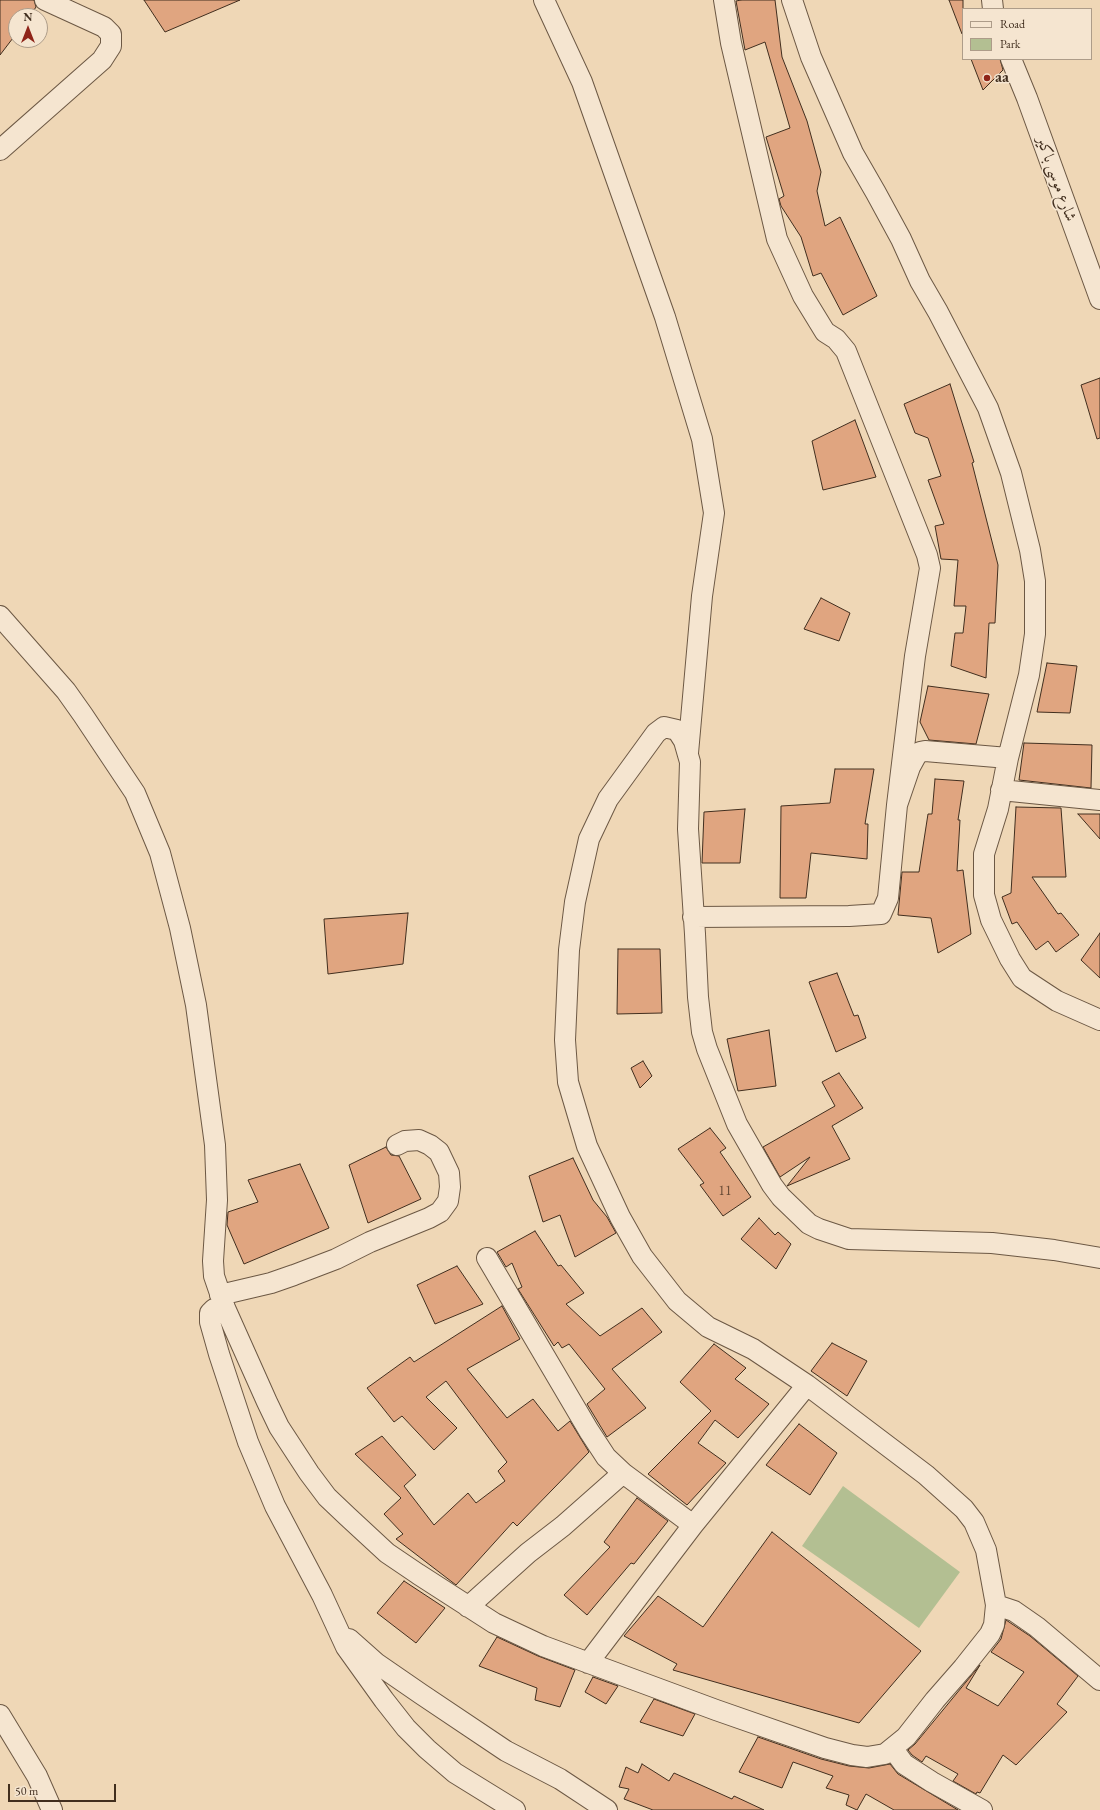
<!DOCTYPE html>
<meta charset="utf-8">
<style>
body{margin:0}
#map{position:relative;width:1100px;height:1810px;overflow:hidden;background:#efd7b6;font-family:"EB Garamond",serif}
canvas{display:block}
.legend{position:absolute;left:962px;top:8px;width:130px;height:52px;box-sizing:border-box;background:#f5e5d0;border:1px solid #ad9c89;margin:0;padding:5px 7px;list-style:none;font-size:12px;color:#412e1e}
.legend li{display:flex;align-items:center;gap:8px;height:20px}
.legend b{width:20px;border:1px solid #ad9c89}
.north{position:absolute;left:8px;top:8px;width:40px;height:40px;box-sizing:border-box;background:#f5e5d0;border:1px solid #ad9c89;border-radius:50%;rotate:0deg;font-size:11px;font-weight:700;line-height:16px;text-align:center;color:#412e1e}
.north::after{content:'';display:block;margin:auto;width:14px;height:18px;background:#8f2418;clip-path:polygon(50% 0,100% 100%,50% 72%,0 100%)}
.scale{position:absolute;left:8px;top:1784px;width:108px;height:18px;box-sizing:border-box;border:2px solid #412e1e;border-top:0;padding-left:5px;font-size:12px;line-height:14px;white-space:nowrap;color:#412e1e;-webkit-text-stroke:3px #f5e5d0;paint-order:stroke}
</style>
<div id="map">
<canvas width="1100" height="1810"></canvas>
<ul class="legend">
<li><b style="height:5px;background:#f5e5d0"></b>Road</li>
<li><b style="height:11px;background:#b3bf92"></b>Park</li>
</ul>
<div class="north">N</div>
<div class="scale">50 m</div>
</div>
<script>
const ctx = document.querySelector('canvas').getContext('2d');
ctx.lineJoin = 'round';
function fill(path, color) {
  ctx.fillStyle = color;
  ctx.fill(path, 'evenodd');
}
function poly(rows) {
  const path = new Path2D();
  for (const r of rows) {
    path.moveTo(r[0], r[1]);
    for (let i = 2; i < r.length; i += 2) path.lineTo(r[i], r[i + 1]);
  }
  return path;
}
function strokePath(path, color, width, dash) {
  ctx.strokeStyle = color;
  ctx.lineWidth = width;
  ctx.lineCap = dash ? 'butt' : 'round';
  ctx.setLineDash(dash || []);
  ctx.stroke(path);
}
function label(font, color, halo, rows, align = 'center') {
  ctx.font = font + ' "EB Garamond",Amiri,serif';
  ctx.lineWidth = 3;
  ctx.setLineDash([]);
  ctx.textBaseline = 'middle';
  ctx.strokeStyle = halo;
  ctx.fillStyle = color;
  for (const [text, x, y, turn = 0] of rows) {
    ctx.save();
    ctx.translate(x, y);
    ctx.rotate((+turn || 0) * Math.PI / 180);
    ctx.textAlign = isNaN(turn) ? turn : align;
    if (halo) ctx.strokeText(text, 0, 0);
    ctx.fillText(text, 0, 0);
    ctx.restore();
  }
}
const green = poly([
 [843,1486,960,1572,919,1628,802,1546]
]);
const building = poly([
 [0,0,34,0,36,7,30,16,16,16,16,34,0,55,0,0],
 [144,0,240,0,165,32,144,0],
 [741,0,775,0,782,57,807,121,821,172,817,191,825,226,840,217,877,296,843,315,821,273,813,276,801,237,781,206,779,199,784,196,766,137,790,128,765,42,745,50,736,1,741,0],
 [949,0,963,0,963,33,962,34,949,0],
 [971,59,1000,59,1003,70,983,90,971,59],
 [1100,378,1100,438,1097,439,1081,385,1100,378],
 [950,384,974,462,972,463,998,565,995,623,989,623,986,678,951,666,955,633,963,633,966,606,954,606,958,560,941,559,935,526,944,524,928,480,941,476,928,438,915,433,904,404,950,384],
 [855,420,876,477,823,490,812,441,855,420],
 [821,598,850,613,839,641,804,629,821,598],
 [1047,663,1077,666,1070,713,1037,712,1047,663],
 [928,686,989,694,976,744,929,740,920,722,928,686],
 [1024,743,1092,745,1091,788,1019,780,1024,743],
 [835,769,874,769,865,824,868,824,867,859,811,853,806,898,780,898,781,806,830,803,835,769],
 [935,779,964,781,958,820,960,820,957,871,963,870,971,934,938,953,931,918,898,915,902,872,919,872,928,814,932,814,935,779],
 [1016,807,1061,808,1066,877,1032,877,1058,914,1061,913,1079,935,1056,952,1048,941,1036,950,1017,922,1012,924,1002,897,1011,893,1016,807],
 [745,809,740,863,702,863,704,812,745,809],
 [1078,814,1100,814,1100,839,1078,814],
 [408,913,403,964,328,974,324,919,408,913],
 [1100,933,1100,978,1081,960,1100,933],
 [618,949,660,949,662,1013,617,1014,618,949],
 [837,973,854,1016,858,1015,866,1038,836,1052,809,982,837,973],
 [769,1030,776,1086,738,1091,727,1039,769,1030],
 [643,1061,652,1076,640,1088,631,1068,643,1061],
 [839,1073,863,1108,832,1126,850,1159,787,1186,810,1157,780,1177,763,1147,835,1106,822,1082,839,1073],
 [710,1128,726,1148,720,1152,751,1197,723,1216,700,1185,704,1183,678,1149,710,1128],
 [386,1147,391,1155,399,1156,421,1199,368,1223,349,1165,386,1147],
 [573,1158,593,1200,607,1217,616,1233,575,1257,560,1215,543,1222,529,1176,573,1158],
 [300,1164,329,1228,244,1264,227,1225,228,1212,258,1202,248,1180,300,1164],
 [759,1218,775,1235,778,1232,791,1244,776,1269,741,1239,759,1218],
 [535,1231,558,1266,561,1265,584,1293,566,1304,600,1336,642,1308,662,1332,612,1369,646,1408,607,1437,587,1404,605,1389,569,1344,562,1348,558,1342,554,1346,518,1289,522,1287,512,1263,506,1267,497,1252,535,1231],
 [457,1266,483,1304,435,1324,417,1285,457,1266],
 [502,1306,520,1339,467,1369,507,1418,533,1399,558,1431,570,1421,589,1452,517,1526,513,1522,456,1585,396,1539,403,1534,384,1514,401,1498,355,1454,382,1436,416,1475,404,1486,434,1525,468,1493,476,1503,505,1481,498,1471,507,1462,446,1381,426,1397,457,1428,434,1450,402,1416,394,1422,367,1388,410,1357,414,1362,502,1306],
 [832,1343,867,1361,847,1396,811,1371,832,1343],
 [714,1344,746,1368,735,1379,769,1404,738,1438,715,1420,698,1443,726,1463,687,1505,648,1474,711,1411,680,1382,714,1344],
 [799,1424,837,1453,810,1495,766,1465,799,1424],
 [637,1498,668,1521,634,1564,631,1563,587,1615,564,1595,610,1547,604,1542,637,1498],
 [772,1532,921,1651,859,1723,673,1670,677,1664,624,1636,658,1596,703,1627,772,1532],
 [404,1581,445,1608,416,1643,377,1613,404,1581],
 [1006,1620,1030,1636,1078,1676,1057,1704,1067,1712,1016,1765,1003,1755,980,1793,977,1792,976,1794,953,1781,958,1774,926,1756,922,1762,912,1755,908,1750,915,1744,980,1665,966,1688,998,1706,1024,1672,991,1652,1001,1639,1006,1620],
 [497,1637,538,1656,575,1670,560,1707,535,1700,537,1688,479,1666,497,1637],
 [593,1677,618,1686,606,1704,585,1692,593,1677],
 [654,1699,695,1714,683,1736,640,1722,654,1699],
 [758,1737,821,1759,849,1766,869,1768,890,1764,898,1774,958,1810,894,1810,866,1794,857,1810,846,1805,849,1795,826,1788,833,1776,793,1762,782,1788,739,1772,758,1737],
 [642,1764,669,1781,674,1773,732,1799,734,1796,764,1810,653,1810,624,1799,629,1789,619,1787,626,1767,638,1773,642,1764]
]);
const minor = poly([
 [544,0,582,82,665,317,702,439,714,513,702,596,688,753],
 [724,0,731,43,777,239,803,296,825,332,836,339,846,351,927,555,930,568,915,656,897,805],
 [792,0,811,57,853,153,876,193,901,239,920,281,938,312,988,408,1011,473,1030,550,1035,581,1035,634,1029,675,1008,758,998,809,984,854,984,895,991,920,1010,959,1022,978,1057,1001,1100,1020],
 [992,0,993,9],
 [1011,59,1027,98,1100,299],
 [0,150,102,60,111,46,111,34,104,27,45,0],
 [0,616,66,691,83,715,135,793,160,853,180,928,196,1005,215,1145,217,1200,213,1261,214,1276,225,1308,267,1402,279,1427,309,1473,327,1497,347,1516,387,1553,418,1574,494,1623,543,1646,716,1710,825,1748,852,1755,867,1757,885,1754,906,1737,935,1700,963,1668,990,1634,994,1625,996,1605,986,1550,974,1522,964,1509,926,1475,807,1385,753,1349,708,1327,677,1301,642,1256,620,1217,587,1146,568,1082,565,1040,569,950,575,902,589,839,608,799,656,733,664,727,677,730,684,741,690,762,688,829,695,934,698,997,702,1032,707,1049,737,1124,772,1185,781,1197,809,1224,819,1229,849,1239,992,1243,1054,1250,1100,1258],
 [1001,790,1100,800],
 [693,917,849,916,881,914,888,898,897,805,910,767,916,756,920,752,925,751,1008,758],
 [487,1258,589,1431,606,1457,623,1473,693,1525],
 [220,1295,271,1283,294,1275,336,1259,370,1242,429,1218,440,1212,448,1201,450,1187,449,1173,439,1152,430,1145,419,1140,405,1141,397,1145],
 [225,1308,214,1309,210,1313,210,1322,219,1354,248,1442,275,1506,322,1595,346,1647,384,1700,406,1728,427,1749,455,1773,515,1810],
 [996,1605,1014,1611,1037,1627,1100,1680],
 [468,1607,528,1553,563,1526,623,1473],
 [349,1639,376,1663,421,1694,506,1751,560,1779,607,1810],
 [588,1663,693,1525,807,1385],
 [0,1715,37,1776,52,1810],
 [893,1749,904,1764,932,1782,982,1810]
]);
const markers = [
 [987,78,4,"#8f2418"]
];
const numberNames = [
 ["11",725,1191]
];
const poiNames = [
 ["aa",995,78]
];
const streetNames = [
 ["شارع موسى باكير",1056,179,70]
];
fill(green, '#b3bf92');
fill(building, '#e0a580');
strokePath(building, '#412e1e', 1);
strokePath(minor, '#6c5844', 22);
strokePath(minor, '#f5e5d0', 20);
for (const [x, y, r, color] of markers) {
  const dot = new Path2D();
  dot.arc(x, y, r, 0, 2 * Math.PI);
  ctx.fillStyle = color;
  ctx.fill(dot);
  strokePath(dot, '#f5e5d0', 1.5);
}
label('14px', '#694c36', null, numberNames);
label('bold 16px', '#412e1e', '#f5e5d0', poiNames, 'left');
label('16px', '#412e1e', '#f5e5d0', streetNames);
</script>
